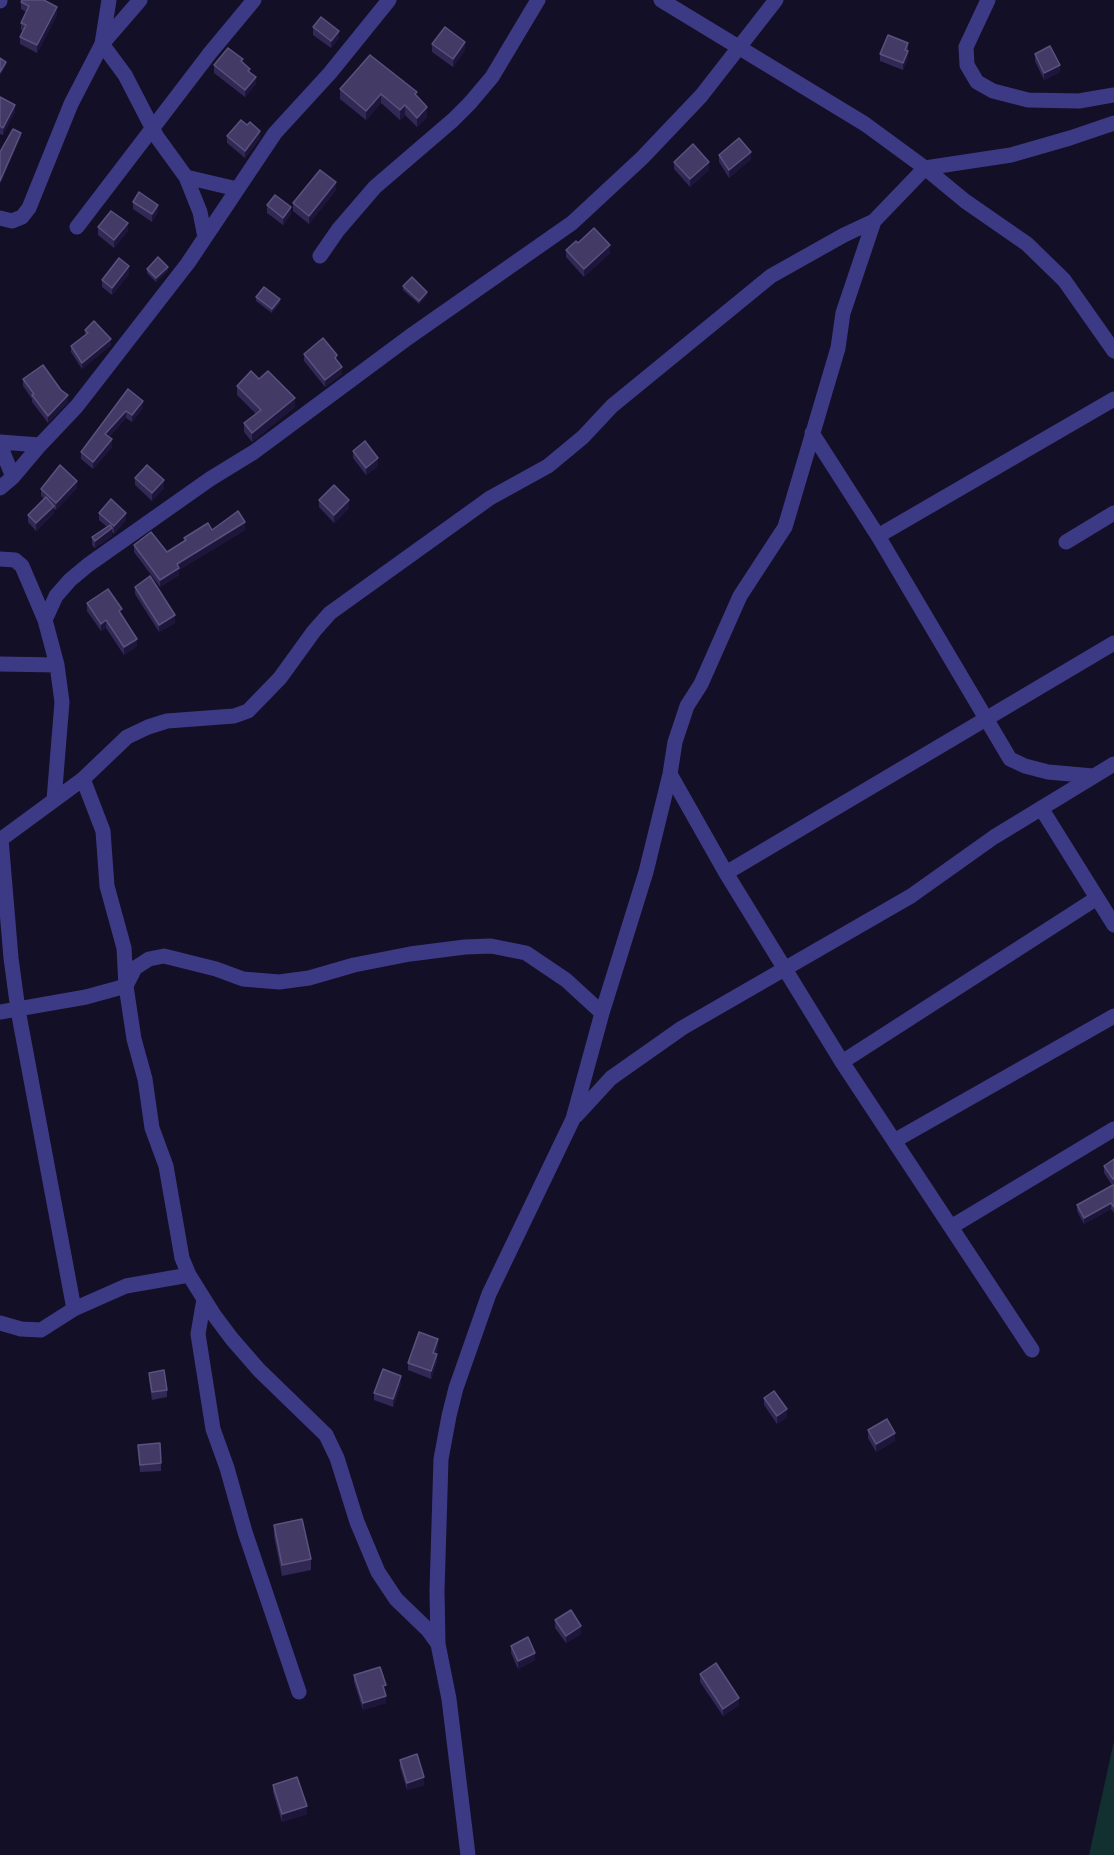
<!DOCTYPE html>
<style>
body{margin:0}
canvas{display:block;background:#130f26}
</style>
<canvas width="1114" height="1855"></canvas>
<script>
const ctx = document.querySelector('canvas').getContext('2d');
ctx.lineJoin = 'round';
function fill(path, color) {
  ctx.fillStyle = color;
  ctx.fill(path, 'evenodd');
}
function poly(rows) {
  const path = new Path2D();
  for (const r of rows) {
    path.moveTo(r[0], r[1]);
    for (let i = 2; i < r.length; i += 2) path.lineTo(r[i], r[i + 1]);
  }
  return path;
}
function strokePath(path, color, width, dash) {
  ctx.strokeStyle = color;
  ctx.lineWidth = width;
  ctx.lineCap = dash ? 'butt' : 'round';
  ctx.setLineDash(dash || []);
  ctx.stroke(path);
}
const green = poly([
 [1114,1741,1114,1855,1089,1855]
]);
const minor = poly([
 [109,0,102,44,125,75,157,137,186,177,200,212,205,237],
 [661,0,865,124,925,168,965,201,1027,244,1064,280,1114,351],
 [988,0,966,47,967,65,977,82,993,91,1028,100,1079,101,1114,95],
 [0,1,0,0],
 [186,177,237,189],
 [0,218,12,221,22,217,29,208,71,104,102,44,140,0],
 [77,227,210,53,254,0],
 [320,256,338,230,375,187,453,120,470,103,492,77,538,0],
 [812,433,878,536,1010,759,1025,766,1048,772,1093,776],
 [0,442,40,445],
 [0,445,13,477],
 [0,488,13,477,40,445,77,406,188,263,275,133,330,73,389,0],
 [878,536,1114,399],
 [1066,542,1114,513],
 [0,559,15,560,22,566,45,620,57,665,62,702,54,800],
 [45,620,56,596,70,580,88,565,210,479,254,452,409,337,572,223,642,158,701,96,776,0],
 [0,664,57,665],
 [670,774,726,873,842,1062,1032,1350],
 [83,779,103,831,107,886,124,948,126,986,134,1039,145,1079,152,1128,166,1166,182,1258,189,1275,214,1315,232,1339,259,1370,326,1435,337,1458,357,1522,378,1572,396,1599,428,1630,438,1644,449,1699,468,1855],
 [1041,808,1114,925],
 [1,839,11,958,18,1010,74,1309],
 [0,840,83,779,127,737,148,727,167,721,234,716,248,711,280,678,314,631,330,613,490,498,548,466,583,437,612,406,771,276,844,235,874,221],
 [726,873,1114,643],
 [0,1012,86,997,126,986,135,968,149,959,164,956,216,969,243,979,279,982,309,978,354,965,410,954,465,947,491,946,526,953,566,980,602,1013],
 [842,1062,1097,898],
 [576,1116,611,1078,682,1028,911,896,994,837,1114,764],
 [894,1141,1114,1016],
 [951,1227,1114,1129],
 [204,1299,198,1334,213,1429,227,1468,245,1532,299,1692],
 [0,1323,21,1329,41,1330,74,1309,126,1286,189,1275],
 [438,1644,437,1591,441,1459,449,1416,456,1388,489,1294,573,1119,602,1013,646,872,670,774,675,742,687,706,701,684,740,596,785,527,838,348,843,313,874,221,925,168,1011,155,1070,138,1114,123]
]);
const wall = poly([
 [21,2,57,15,37,53,20,44,20,37,23,31,21,30,21,23,26,12,21,9],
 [313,27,339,38,331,48,313,35],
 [908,43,908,58,903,70,880,61,880,54],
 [432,44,465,50,453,67,432,52],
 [1035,54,1060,72,1044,80,1035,61],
 [243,63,250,72,256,84,245,97,214,73,214,65],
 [340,89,417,96,427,117,417,127,405,115,400,120,381,103,366,120,340,99],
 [0,97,15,112,3,135,0,134],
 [227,136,260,138,245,158,227,143],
 [719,155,751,159,729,178,719,162],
 [674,162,709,170,690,187,674,169],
 [336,190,309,224,293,211,293,203],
 [133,202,158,212,152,222,133,209],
 [267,205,291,214,283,225,267,213],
 [98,227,128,231,114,248,98,235],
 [578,243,610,253,584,277,566,257,566,250],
 [147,269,168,270,156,282,147,273],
 [129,274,112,295,102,287,102,280],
 [403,286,427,295,419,304,403,290],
 [256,297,280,303,272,313,256,301],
 [85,330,111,345,82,369,71,352,71,346,85,335],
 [304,354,337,361,342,374,325,387,304,361],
 [23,379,68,402,48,423,32,402,32,399,23,386],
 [259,379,295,407,252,442,244,432,244,423,256,414,237,395,237,386],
 [128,389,143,408,132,422,126,418,109,437,112,447,93,469,81,459,81,452],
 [353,451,378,466,366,475,353,458],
 [135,478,164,488,152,501,135,485],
 [77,488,56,510,54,509,54,513,36,531,28,522,28,515,44,499,41,496,41,489],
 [319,500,349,508,334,523,319,507],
 [99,513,126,520,114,534,112,532,112,536,95,548,92,545,92,537,107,527,99,520],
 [212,530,245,530,179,570,179,575,160,587,134,552,134,545,167,552,184,542,184,538],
 [135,587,175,623,159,632,135,594],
 [87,603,122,615,137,646,124,655,106,628,101,631,87,611],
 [1114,1159,1114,1213,1111,1209,1084,1224,1077,1211,1077,1205,1112,1185,1104,1173,1104,1166],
 [438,1346,436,1353,437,1361,431,1379,408,1370,408,1363],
 [149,1373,167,1390,167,1397,152,1400,149,1380],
 [401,1383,393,1407,374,1400,374,1393],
 [764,1398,787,1417,777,1424,764,1405],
 [868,1430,895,1441,876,1452,868,1438],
 [138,1445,161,1463,161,1471,140,1472],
 [274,1525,311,1559,311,1570,282,1576,274,1536],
 [555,1620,581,1634,566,1643,555,1628],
 [511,1646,535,1660,518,1669,511,1653],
 [700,1674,739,1705,723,1716,700,1682],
 [354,1675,386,1693,385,1693,386,1703,363,1710,354,1682],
 [400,1760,424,1785,407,1790,400,1767],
 [273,1785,307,1814,282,1822,273,1792]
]);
const shadedWall = poly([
 [57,7,57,15,37,53,37,45],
 [339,31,339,38,331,48,331,41],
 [465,42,465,50,453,67,453,59],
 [908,51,908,58,903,70,903,63],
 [6,62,6,66,0,76,0,72],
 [1060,65,1060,72,1044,80,1044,73],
 [256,77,256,84,245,97,245,90],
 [381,94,381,103,366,120,366,111],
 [15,105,15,112,3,135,3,128],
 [405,105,405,115,400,120,400,110],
 [427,107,427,117,417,127,417,118],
 [260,131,260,138,245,158,245,151],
 [21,133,21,137,0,185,0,181],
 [751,152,751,159,729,178,729,170],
 [709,162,709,170,690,187,690,179],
 [336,182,336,190,309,224,309,216],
 [158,205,158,212,152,222,152,214],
 [291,207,291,214,283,225,283,218],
 [128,223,128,231,114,248,114,240],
 [610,245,610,253,584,277,584,269],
 [129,266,129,274,112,295,112,288],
 [168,267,168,270,156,282,156,278],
 [427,292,427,295,419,304,419,301],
 [280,299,280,303,272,313,272,309],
 [111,339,111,345,82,369,82,363],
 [342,367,342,374,325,387,325,380],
 [68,395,68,402,48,423,48,416],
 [295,398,295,407,252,442,252,433],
 [143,401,143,408,132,422,132,415],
 [126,411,126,418,105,441,105,434],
 [112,439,112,447,93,469,93,462],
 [378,458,378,466,366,475,366,468],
 [164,480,164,488,152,501,152,493],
 [77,481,77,488,56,510,56,503],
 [349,500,349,508,334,523,334,515],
 [54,506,54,513,36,531,36,523],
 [126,513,126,520,114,534,114,526],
 [245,522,245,530,179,570,179,575,160,587,160,580,177,564],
 [112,528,112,536,95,548,95,541],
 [175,615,175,623,159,632,159,625],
 [106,620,106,628,101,631,101,624],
 [137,639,137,646,124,655,124,647],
 [1111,1203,1111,1209,1084,1224,1084,1218],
 [438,1339,438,1346,433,1360,433,1353],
 [437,1354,437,1361,431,1379,431,1371],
 [401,1376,401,1383,393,1407,393,1399],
 [787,1409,787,1417,777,1424,777,1416],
 [895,1433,895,1441,876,1452,876,1444],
 [581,1626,581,1634,566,1643,566,1636],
 [535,1653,535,1660,518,1669,518,1661],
 [386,1696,386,1703,363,1710,363,1703],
 [739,1698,739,1705,723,1716,723,1709],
 [424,1777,424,1785,407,1790,407,1783],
 [307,1806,307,1814,282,1822,282,1814]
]);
const building = poly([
 [22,0,44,0,57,7,37,45,20,37,26,25,21,23,29,6,21,2,22,0],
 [321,17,339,31,331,41,313,27,321,17],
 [445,27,465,42,453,59,432,44,445,27],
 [888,35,908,43,905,50,908,51,903,63,880,54,888,35],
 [1050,46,1060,65,1044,73,1035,54,1050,46],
 [228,48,243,59,241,61,250,69,248,71,256,77,245,90,214,65,228,48],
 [370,55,417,92,415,94,427,107,417,118,405,105,400,110,381,94,366,111,340,89,370,55],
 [0,58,6,62,0,72,0,58],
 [0,97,15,105,3,128,0,126,0,97],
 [241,120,247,125,250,122,260,131,245,151,227,136,241,120],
 [13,129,21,133,0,181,0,152,13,129],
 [739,138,751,152,729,170,719,155,739,138],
 [693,144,709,162,690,179,674,162,693,144],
 [320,170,336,182,309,216,293,203,320,170],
 [139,192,158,205,152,214,133,202,139,192],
 [275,195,291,207,283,218,267,205,275,195],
 [111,211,128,223,114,240,98,227,111,211],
 [594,228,610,245,584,269,566,250,576,241,578,243,594,228],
 [158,257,168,267,156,278,147,269,158,257],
 [119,258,129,266,112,288,102,280,119,258],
 [412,277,427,292,419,301,403,286,412,277],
 [264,287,280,299,272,309,256,297,264,287],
 [94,321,111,339,82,363,71,346,88,333,85,330,94,321],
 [323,338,337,355,335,358,342,367,325,380,304,354,323,338],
 [43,365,61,390,68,395,48,416,32,395,34,394,23,379,43,365],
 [251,371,259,379,268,371,295,398,252,433,244,423,261,410,237,386,251,371],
 [128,389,143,401,132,415,126,411,105,434,112,439,93,462,81,452,128,389],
 [365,441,378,458,366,468,353,451,365,441],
 [60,465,77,481,56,503,41,489,60,465],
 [147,465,164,480,152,493,135,478,147,465],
 [334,485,349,500,334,515,319,500,334,485],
 [46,497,54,506,36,523,28,515,46,497],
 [111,499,126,513,114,526,99,513,111,499],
 [238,511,245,522,177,564,179,568,160,580,134,545,151,532,167,552,186,540,184,538,208,523,212,530,238,511],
 [110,525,112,528,95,541,92,537,110,525],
 [150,576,175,615,159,625,135,587,150,576],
 [108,589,122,609,119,611,137,639,124,647,106,620,101,624,87,603,108,589],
 [1114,1159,1114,1179,1113,1179,1104,1166,1114,1159],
 [1113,1185,1114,1187,1114,1207,1111,1203,1084,1218,1077,1205,1113,1185],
 [419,1332,438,1339,433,1353,437,1354,431,1371,408,1363,419,1332],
 [383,1369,401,1376,393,1399,374,1393,383,1369],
 [164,1370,167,1390,152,1392,149,1373,164,1370],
 [774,1391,787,1409,777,1416,764,1398,774,1391],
 [887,1419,895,1433,876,1444,868,1430,887,1419],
 [160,1443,161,1463,140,1465,138,1445,160,1443],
 [302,1519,311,1559,282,1565,274,1525,302,1519],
 [571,1610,581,1626,566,1636,555,1620,571,1610],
 [528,1637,535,1653,518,1661,511,1646,528,1637],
 [716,1663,739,1698,723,1709,700,1674,716,1663],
 [380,1667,386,1685,383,1686,386,1696,363,1703,354,1675,380,1667],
 [417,1754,424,1777,407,1783,400,1760,417,1754],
 [297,1777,307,1806,282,1814,273,1785,297,1777]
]);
fill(green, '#12302f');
strokePath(minor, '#3d3a85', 15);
fill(wall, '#312854');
fill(shadedWall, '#1d163a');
fill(building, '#433a66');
strokePath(building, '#5a527e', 1.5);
</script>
